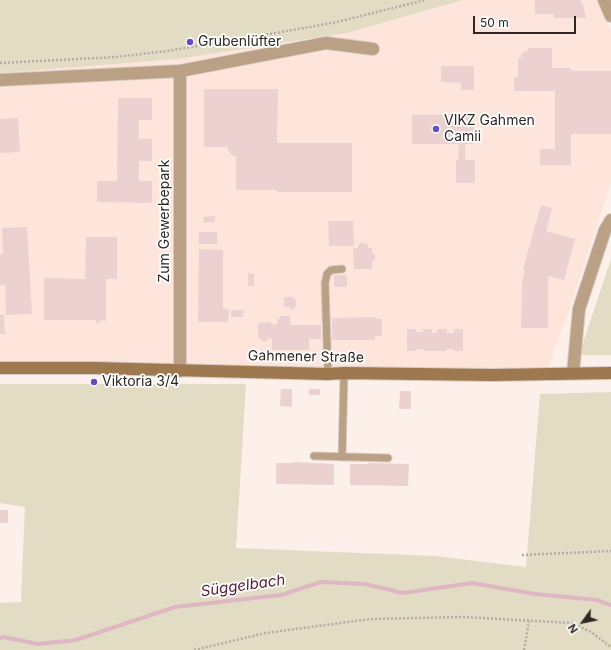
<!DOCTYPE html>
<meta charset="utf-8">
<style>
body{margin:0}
#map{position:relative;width:611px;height:650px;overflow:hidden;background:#fdefe9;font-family:Inter,sans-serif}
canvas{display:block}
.north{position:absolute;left:563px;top:602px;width:40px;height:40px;-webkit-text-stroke:3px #fff;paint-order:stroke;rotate:237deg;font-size:11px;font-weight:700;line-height:16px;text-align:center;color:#2f2723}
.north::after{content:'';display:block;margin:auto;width:14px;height:18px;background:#2f2723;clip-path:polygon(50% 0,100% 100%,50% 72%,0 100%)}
.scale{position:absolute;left:473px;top:16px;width:103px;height:18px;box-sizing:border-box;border:2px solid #2f2723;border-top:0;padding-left:5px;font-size:12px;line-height:14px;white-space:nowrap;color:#2f2723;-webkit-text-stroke:3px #fff;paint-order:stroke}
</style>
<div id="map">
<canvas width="611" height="650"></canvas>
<div class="north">N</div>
<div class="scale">50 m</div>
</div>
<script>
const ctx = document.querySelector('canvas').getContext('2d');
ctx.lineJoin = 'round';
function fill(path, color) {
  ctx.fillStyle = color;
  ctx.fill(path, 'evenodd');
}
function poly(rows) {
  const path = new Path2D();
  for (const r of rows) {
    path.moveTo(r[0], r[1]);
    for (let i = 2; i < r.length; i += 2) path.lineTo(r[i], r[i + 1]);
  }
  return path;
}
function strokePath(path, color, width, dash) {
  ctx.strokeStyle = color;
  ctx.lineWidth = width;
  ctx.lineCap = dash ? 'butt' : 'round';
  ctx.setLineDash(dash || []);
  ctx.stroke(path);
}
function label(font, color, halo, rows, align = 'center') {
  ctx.font = font + ' Inter,sans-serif';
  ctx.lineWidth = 3.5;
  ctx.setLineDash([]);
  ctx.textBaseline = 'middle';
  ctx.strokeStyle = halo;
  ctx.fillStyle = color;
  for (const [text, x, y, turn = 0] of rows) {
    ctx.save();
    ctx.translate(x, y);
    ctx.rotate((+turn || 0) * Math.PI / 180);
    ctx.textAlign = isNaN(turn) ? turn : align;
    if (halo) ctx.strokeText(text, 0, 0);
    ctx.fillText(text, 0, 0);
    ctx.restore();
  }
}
const built = poly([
 [463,0,600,0,611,30,611,183,570,308,547,370,0,365,0,73,178,59,347,33]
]);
const green = poly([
 [0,0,463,0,347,33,178,59,0,73],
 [611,259,611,355,579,355],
 [0,384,246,384,236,548,435,556,526,567,540,394,611,392,611,650,0,650,0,603,21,602,25,507,0,503]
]);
const stream = poly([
 [0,638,3,637,38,644,76,640,175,607,281,595,321,582,365,584,403,593,472,583,535,594,597,600,611,605]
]);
const building = poly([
 [535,0,580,0,583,5,586,18,554,18,554,14,535,14],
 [528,48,552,48,552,68,571,68,571,71,611,71,611,134,571,134,571,165,540,165,540,149,555,149,555,91,514,91,514,77,518,77,518,58,521,58,521,54,525,51,528,51],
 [441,66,474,66,474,90,461,90,461,83,441,82],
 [204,89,278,89,277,143,352,143,352,192,277,192,277,190,236,190,236,156,233,156,228,150,228,147,204,147],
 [118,98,152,98,152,120,139,120,139,139,152,139,152,161,139,161,139,181,152,181,152,203,97,202,97,181,117,181],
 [412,115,474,115,474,144,465,144,465,160,475,160,475,183,456,183,456,160,458,160,459,144,412,144],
 [18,118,20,152,0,153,0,119],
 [541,205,552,208,546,231,575,239,564,280,549,276,548,281,548,328,521,328,522,281,525,270,523,269],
 [215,216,215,222,204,223,203,217],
 [328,221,353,221,354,246,329,246],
 [27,227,32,314,6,315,5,285,0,285,0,254,3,254,2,228],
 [199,232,217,232,217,244,199,244],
 [86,237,117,237,117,279,106,279,106,321,100,320,100,323,96,323,96,320,44,320,44,278,85,279],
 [360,243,365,243,368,245,368,248,372,248,372,253,375,255,375,260,372,261,372,269,354,269,353,248,358,248,358,246],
 [199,249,223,250,223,309,229,309,228,322,198,322],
 [248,273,254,274,254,286,248,286],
 [334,275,347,275,347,287,334,287],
 [284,297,293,297,296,301,296,306,293,309,290,309,291,307,284,307],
 [231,310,244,310,243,317,231,317],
 [0,315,4,315,5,334,0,334],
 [280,316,290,316,290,325,321,325,321,339,309,339,309,350,272,350,272,339,268,338,267,341,261,341,260,338,258,338,258,323,271,322,271,324,277,325,277,319,280,319],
 [375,317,375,319,382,319,382,336,375,336,375,340,332,340,332,318],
 [407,329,416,329,416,332,423,332,423,329,432,329,432,333,437,333,437,329,447,329,447,333,454,333,454,329,463,329,463,351,453,351,454,349,447,349,447,351,423,351,423,349,416,349,416,351,407,351],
 [281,389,292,389,292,407,280,406],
 [309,389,320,389,320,395,309,395],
 [400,391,411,391,411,409,399,409],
 [293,462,334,464,334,485,276,484,276,463,293,463],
 [368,463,409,464,408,486,350,485,350,464,368,464],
 [0,510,8,510,8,523,0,523]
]);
const path = poly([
 [0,63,116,57,167,51,253,37,337,22,425,0],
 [522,555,611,551],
 [194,650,266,633,370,619,464,617,572,623,591,632,611,647],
 [524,650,529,621]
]);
const lane = poly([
 [328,374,325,283,327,274,331,270,342,269],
 [314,456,388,458],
 [342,457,344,373]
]);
const street = poly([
 [604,0,611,16],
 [180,71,180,371],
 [0,80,180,71,326,43,373,49],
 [573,373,579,309,605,230,611,220]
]);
const secondary = poly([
 [0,368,94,368,328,374,344,373,492,375,611,373]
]);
const markers = [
 [190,42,4,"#634ec7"],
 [436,129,4,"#634ec7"],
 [94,382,4,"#634ec7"]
];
const poiNames = [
 ["Grubenlüfter",198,42],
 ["VIKZ Gahmen",444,121],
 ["Camii",444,137],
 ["Viktoria 3/4",102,382]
];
const streetNames = [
 ["Zum Gewerbepark",165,221,-90],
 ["Gahmener Straße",306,357,1]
];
const waterNames = [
 ["Süggelbach",243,586,-8]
];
fill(built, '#fee5db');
fill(green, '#e3dcc4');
strokePath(stream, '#deb7c3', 4);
fill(building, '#ebd1d0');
strokePath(lane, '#d8cbc5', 9);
strokePath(street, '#d8cbc5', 14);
strokePath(secondary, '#d8cbc5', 14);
strokePath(path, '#b7aba6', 2.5, [2, 2]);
strokePath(lane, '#baa185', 7);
strokePath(street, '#baa185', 12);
strokePath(secondary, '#9e7950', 12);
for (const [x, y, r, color] of markers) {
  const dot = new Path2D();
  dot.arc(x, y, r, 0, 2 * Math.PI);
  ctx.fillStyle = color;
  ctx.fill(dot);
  strokePath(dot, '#fff', 1.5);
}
label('14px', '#2f2723', '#fff', poiNames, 'left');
label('14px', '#2f2723', '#fff', streetNames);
label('italic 15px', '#552337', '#fff', waterNames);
</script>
